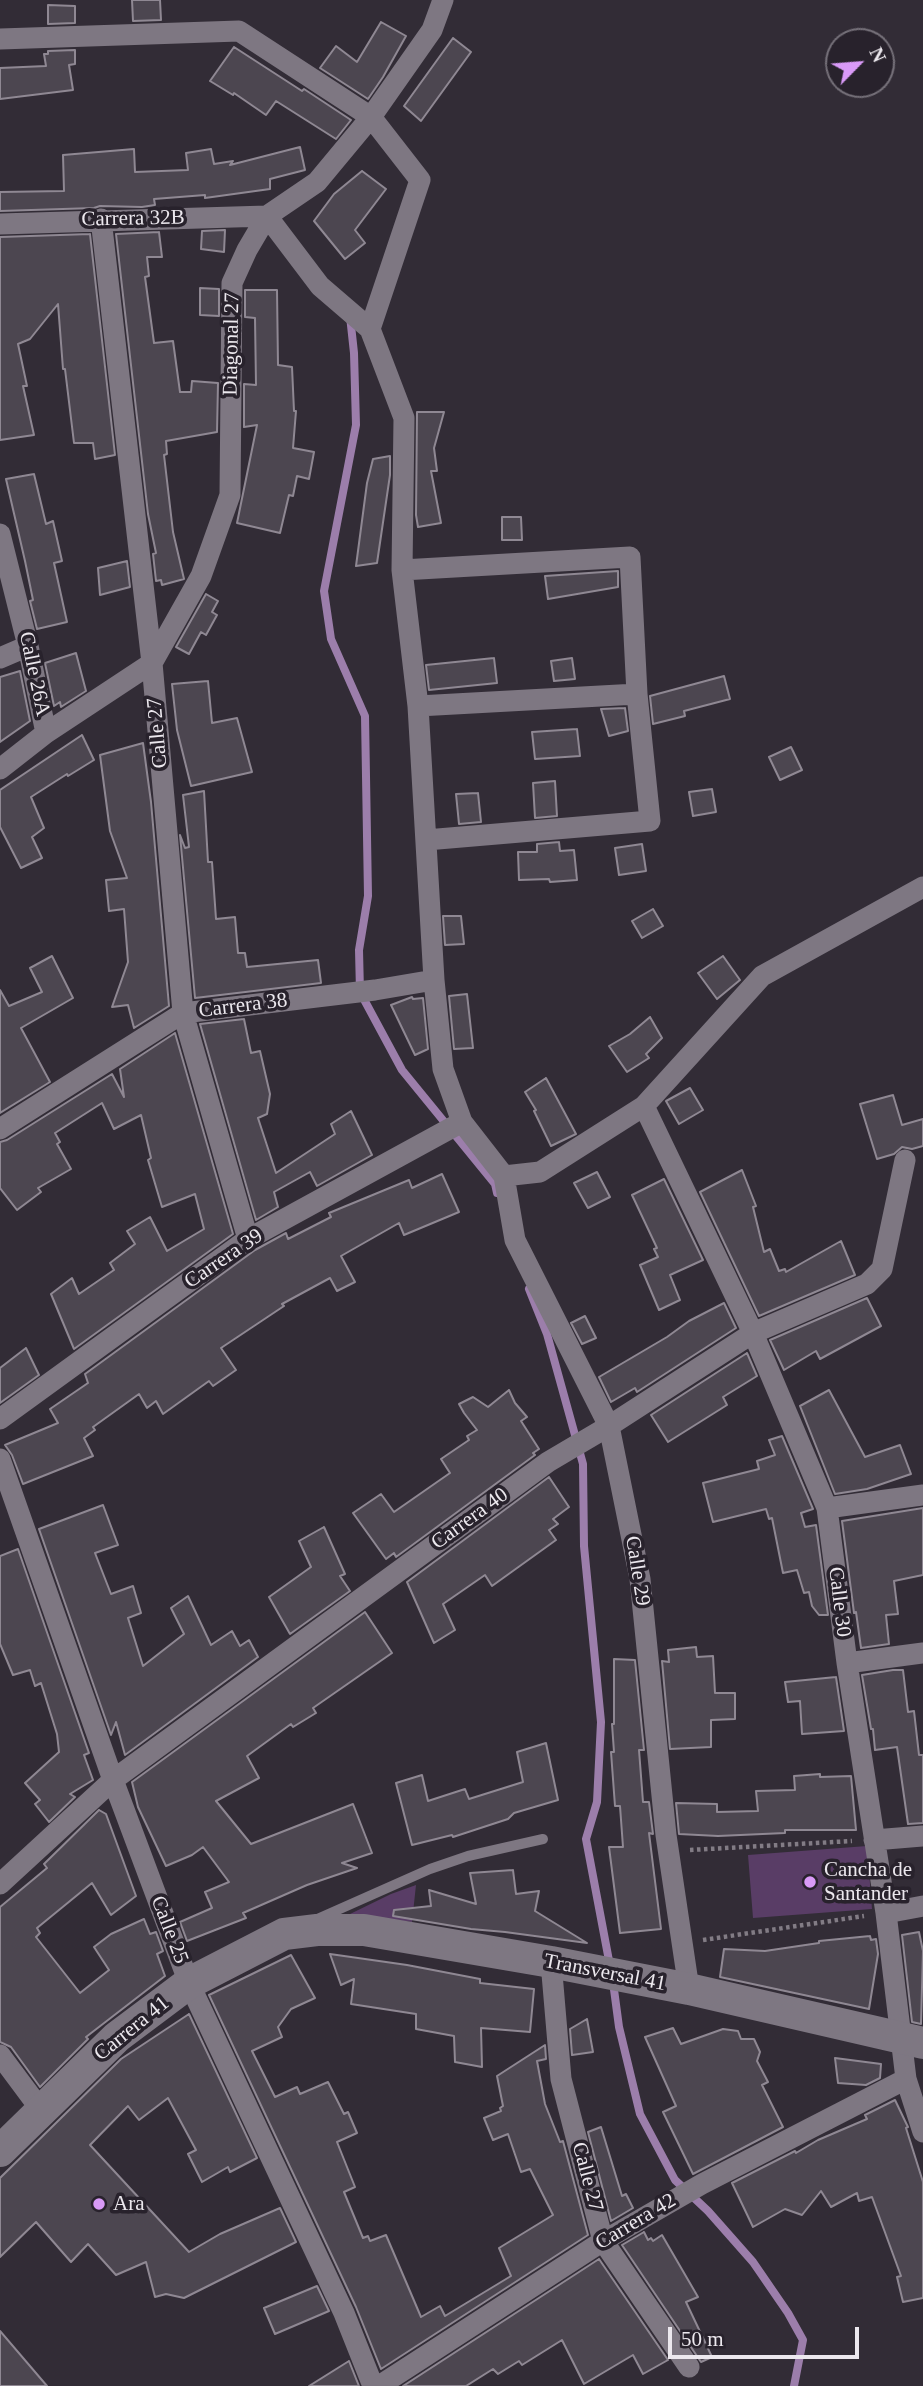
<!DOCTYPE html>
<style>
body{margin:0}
#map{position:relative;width:923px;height:2386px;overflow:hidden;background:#322c36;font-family:Georgia,serif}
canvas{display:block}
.north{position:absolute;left:825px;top:28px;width:70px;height:70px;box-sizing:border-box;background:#28222c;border:2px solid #76717a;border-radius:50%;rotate:65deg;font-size:19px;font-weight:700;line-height:28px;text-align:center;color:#ece8ee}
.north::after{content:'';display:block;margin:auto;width:24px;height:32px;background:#d99af7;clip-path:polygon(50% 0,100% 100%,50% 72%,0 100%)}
.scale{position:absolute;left:668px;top:2327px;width:191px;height:32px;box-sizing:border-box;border:4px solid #ece8ee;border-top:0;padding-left:9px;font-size:21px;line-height:24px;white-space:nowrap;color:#ece8ee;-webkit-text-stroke:5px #28222c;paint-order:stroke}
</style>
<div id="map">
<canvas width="923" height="2386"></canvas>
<div class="north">N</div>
<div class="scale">50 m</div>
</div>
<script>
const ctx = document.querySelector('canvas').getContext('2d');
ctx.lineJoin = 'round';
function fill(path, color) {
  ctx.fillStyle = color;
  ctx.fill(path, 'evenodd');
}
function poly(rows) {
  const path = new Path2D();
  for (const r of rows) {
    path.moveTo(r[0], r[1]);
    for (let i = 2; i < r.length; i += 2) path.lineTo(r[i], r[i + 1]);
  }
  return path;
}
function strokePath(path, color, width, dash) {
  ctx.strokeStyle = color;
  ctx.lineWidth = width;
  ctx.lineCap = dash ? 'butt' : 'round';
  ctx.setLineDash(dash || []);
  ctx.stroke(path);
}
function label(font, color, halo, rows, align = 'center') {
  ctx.font = font + ' Georgia,serif';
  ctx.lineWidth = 7;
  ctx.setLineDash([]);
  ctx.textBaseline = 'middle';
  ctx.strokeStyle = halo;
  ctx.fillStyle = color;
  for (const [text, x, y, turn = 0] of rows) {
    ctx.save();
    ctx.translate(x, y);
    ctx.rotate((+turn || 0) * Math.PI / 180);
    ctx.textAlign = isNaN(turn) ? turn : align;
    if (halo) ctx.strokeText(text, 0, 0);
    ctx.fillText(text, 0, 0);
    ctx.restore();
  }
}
const green = poly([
 [867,1846,872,1909,753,1918,748,1855],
 [416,1885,412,1922,348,1915,391,1894]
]);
const stream = poly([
 [350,316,354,353,356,425,324,591,331,639,365,716,368,896,359,950,360,992,402,1070,495,1184,497,1193],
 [529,1289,547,1334,583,1464,584,1546,601,1722,597,1802,586,1839,610,1966],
 [613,1982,619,2027,640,2114,675,2180,708,2211,753,2262,788,2313,803,2340,794,2386]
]);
const building = poly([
 [132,0,160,0,161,20,133,21,132,0],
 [48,5,75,6,75,23,48,24,48,5],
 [381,22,406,36,383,77,368,99,320,68,336,46,357,62,381,22],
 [453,38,471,52,421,121,404,106,453,38],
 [234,47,302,91,304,89,351,120,336,139,276,101,266,115,234,93,233,95,210,81,234,47],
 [75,50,75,64,69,65,73,90,0,99,0,68,46,66,44,54,48,54,48,51,75,50],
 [300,147,305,170,270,179,270,189,205,198,205,195,154,199,155,205,142,207,100,206,94,208,0,211,0,192,64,191,63,155,134,149,135,172,188,170,186,153,211,149,214,164,233,161,230,165,300,147],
 [362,171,386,189,355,230,365,243,345,259,314,221,334,194,362,171],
 [225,230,224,252,201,249,202,231,225,230],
 [159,232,162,257,147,257,149,276,145,277,154,343,173,341,180,392,191,392,192,381,218,383,217,432,166,441,167,454,164,455,173,532,184,579,162,585,161,580,156,581,153,554,156,553,148,514,116,234,159,232],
 [90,234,115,455,95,459,93,443,74,443,65,369,63,369,58,304,30,339,18,344,27,386,23,386,34,435,0,440,0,237,90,234],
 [200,288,219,289,219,316,200,315,200,288],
 [245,290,277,290,278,365,292,367,294,411,296,411,293,448,314,452,309,479,297,476,293,496,289,495,280,533,237,523,257,425,244,427,244,384,256,385,255,318,245,317,245,290],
 [417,412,444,412,434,448,437,471,431,471,441,523,418,527,416,515,417,412],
 [390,456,390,475,377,563,356,566,367,483,373,459,390,456],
 [34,474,46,524,53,521,62,561,54,563,67,622,37,629,30,601,33,600,25,561,6,479,34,474],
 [502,517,521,517,522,540,502,540,502,517],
 [127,561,130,587,100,595,98,568,127,561],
 [618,571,618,587,548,599,545,576,618,571],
 [206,594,218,601,212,612,217,615,206,635,201,632,189,654,176,647,206,594],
 [76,653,86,691,64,705,61,707,60,702,54,706,45,663,76,653],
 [494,658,497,683,429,690,426,665,494,658],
 [572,658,575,679,554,681,551,661,572,658],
 [20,671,30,721,0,742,0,677,20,671],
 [724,676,730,699,684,711,685,716,653,724,650,696,724,676],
 [208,681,212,723,237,718,252,772,191,786,177,730,172,684,208,681],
 [625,708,628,731,609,736,601,709,625,708],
 [577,729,580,756,535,759,532,732,577,729],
 [82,735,94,760,68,776,67,774,31,797,44,828,32,837,42,858,21,868,0,827,0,790,82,735],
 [143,743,151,802,169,1006,134,1028,128,1005,112,1007,128,962,124,909,109,911,106,880,127,878,110,831,100,755,143,743],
 [791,747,802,770,780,780,769,757,791,747],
 [555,781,557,816,535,818,533,783,555,781],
 [712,789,716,812,693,816,689,792,712,789],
 [204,791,208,862,212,862,216,919,235,917,238,953,245,953,247,967,318,960,321,983,195,998,180,835,185,848,189,847,183,795,204,791],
 [478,793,481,822,459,824,456,794,478,793],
 [559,842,560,851,574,850,577,880,550,882,549,879,519,880,518,852,537,852,537,844,559,842],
 [642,844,646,871,619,875,615,848,642,844],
 [653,909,663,926,642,938,632,921,653,909],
 [443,916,461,916,464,944,445,945,443,916],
 [52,956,73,998,21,1028,50,1082,0,1113,0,990,9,1006,42,992,30,968,52,956],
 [723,956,740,980,717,999,698,973,723,956],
 [467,994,473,1048,454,1049,449,996,467,994],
 [412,997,413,999,423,998,428,1049,415,1055,391,1005,412,997],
 [650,1017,662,1038,646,1054,649,1058,627,1072,609,1046,630,1034,650,1017],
 [244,1019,251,1053,260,1051,270,1094,267,1114,258,1118,276,1173,335,1134,331,1124,351,1111,372,1155,317,1186,310,1172,274,1192,278,1207,256,1220,200,1024,244,1019],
 [175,1033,233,1234,74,1349,51,1294,72,1278,79,1294,114,1270,110,1263,135,1244,127,1231,150,1217,167,1251,204,1229,195,1194,162,1207,148,1160,151,1158,141,1115,114,1129,102,1103,55,1133,60,1142,57,1144,71,1169,38,1188,41,1192,17,1210,0,1188,0,1142,7,1140,112,1074,124,1097,120,1069,175,1033],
 [546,1078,576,1134,551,1146,534,1111,536,1110,525,1092,546,1078],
 [690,1088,703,1110,679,1124,666,1101,690,1088],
 [893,1095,902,1125,923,1119,923,1146,912,1149,902,1147,894,1154,877,1159,860,1104,893,1095],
 [742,1170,756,1206,753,1207,764,1252,770,1249,779,1271,785,1269,786,1272,841,1241,855,1275,759,1316,700,1192,742,1170],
 [597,1172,610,1197,588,1208,574,1183,597,1172],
 [442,1174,459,1212,404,1235,399,1223,341,1256,355,1282,337,1291,330,1278,282,1304,284,1306,221,1348,236,1370,213,1386,209,1381,163,1414,156,1401,147,1408,139,1394,93,1427,95,1430,84,1438,93,1456,23,1484,12,1455,5,1445,58,1423,50,1409,88,1383,85,1374,255,1250,286,1233,288,1239,331,1217,329,1213,409,1180,412,1188,442,1174],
 [664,1179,703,1260,670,1275,680,1300,659,1310,640,1265,658,1257,654,1249,657,1248,632,1195,664,1179],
 [867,1298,881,1326,820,1359,816,1351,784,1370,770,1340,867,1298],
 [724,1303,736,1328,637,1392,635,1388,611,1402,599,1377,667,1337,689,1321,724,1303],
 [585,1316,596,1338,582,1344,571,1323,585,1316],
 [26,1348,39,1375,0,1403,0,1368,26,1348],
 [747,1353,757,1376,723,1397,727,1405,668,1442,651,1415,747,1353],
 [509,1390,515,1403,527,1417,521,1421,539,1449,533,1453,535,1455,396,1557,394,1553,386,1559,353,1513,381,1494,394,1512,450,1473,441,1459,469,1440,467,1436,477,1430,464,1413,459,1404,473,1397,488,1407,509,1390],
 [829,1390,865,1457,900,1445,911,1474,867,1489,835,1494,800,1406,829,1390],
 [782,1436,813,1509,801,1513,805,1527,816,1525,828,1615,819,1615,812,1606,809,1592,804,1593,797,1570,783,1573,772,1518,769,1519,766,1509,713,1522,703,1483,759,1469,757,1461,775,1455,769,1440,782,1436],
 [549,1477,569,1507,553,1519,558,1524,549,1530,556,1540,492,1586,485,1575,443,1604,455,1630,434,1643,407,1582,549,1477],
 [103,1505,118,1545,95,1553,111,1594,133,1586,141,1613,128,1618,143,1666,184,1634,171,1608,188,1596,211,1645,232,1631,240,1646,249,1640,258,1657,125,1755,116,1722,111,1735,39,1529,103,1505],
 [923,1508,923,1575,894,1581,898,1614,886,1615,889,1644,861,1648,856,1612,854,1613,842,1521,923,1508],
 [324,1527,345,1574,340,1576,350,1591,290,1634,269,1597,311,1567,299,1541,324,1527],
 [18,1549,89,1753,84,1755,93,1780,70,1794,75,1797,49,1822,35,1804,40,1800,25,1783,59,1752,57,1734,41,1683,35,1686,30,1670,13,1675,0,1644,0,1556,18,1549],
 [365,1612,392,1653,313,1708,316,1713,293,1727,291,1724,247,1756,259,1778,216,1801,251,1844,353,1804,372,1853,342,1863,357,1868,307,1885,243,1913,246,1918,187,1941,180,1922,212,1908,205,1892,229,1882,203,1847,192,1855,166,1866,138,1807,132,1782,365,1612],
 [696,1647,697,1657,713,1656,715,1693,735,1693,735,1719,711,1720,711,1747,670,1749,662,1661,669,1662,668,1650,696,1647],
 [614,1659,635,1660,644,1750,639,1750,643,1802,649,1802,653,1834,649,1833,661,1929,620,1933,609,1847,623,1847,620,1806,615,1806,611,1752,614,1752,612,1724,614,1724,614,1659],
 [893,1670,903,1670,908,1712,914,1711,919,1755,923,1755,923,1823,908,1824,897,1747,875,1750,873,1729,871,1729,862,1675,893,1670],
 [836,1677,844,1731,802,1734,800,1701,788,1702,785,1682,836,1677],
 [546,1743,558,1800,514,1813,508,1819,453,1837,452,1835,412,1845,396,1783,422,1775,428,1801,465,1789,469,1799,523,1782,517,1752,546,1743],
 [820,1774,820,1777,851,1776,856,1830,785,1830,785,1833,718,1836,679,1834,676,1803,717,1804,717,1812,758,1811,756,1791,795,1790,794,1776,820,1774],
 [99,1810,106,1814,136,1896,111,1915,92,1883,37,1928,40,1933,36,1937,80,1993,109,1970,94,1947,111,1934,144,1919,150,1934,156,1932,163,1951,157,1954,165,1976,86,2037,88,2039,40,2087,11,2047,0,2042,0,1907,47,1868,44,1864,99,1810],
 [513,1870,516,1894,539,1891,535,1911,587,1943,505,1932,471,1929,393,1916,394,1910,431,1906,429,1890,476,1904,470,1873,513,1870],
 [919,1932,923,1951,921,2024,912,2022,902,1935,919,1932],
 [870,1936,871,1940,876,1939,878,1954,869,2009,720,1977,724,1949,765,1951,819,1943,819,1941,870,1936],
 [330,1954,407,1965,480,1979,480,1983,534,1989,530,2032,481,2028,482,2067,455,2062,454,2036,416,2029,416,2014,351,2004,354,1979,341,1985,330,1954],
 [291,1955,315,1998,291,2009,278,2027,282,2037,252,2051,275,2097,297,2087,300,2094,328,2082,344,2114,348,2112,357,2133,337,2142,355,2187,344,2192,363,2238,368,2236,370,2241,386,2235,421,2317,440,2306,445,2316,511,2276,499,2248,553,2215,530,2169,521,2172,508,2134,493,2140,484,2118,501,2111,500,2108,503,2106,497,2076,545,2045,546,2059,537,2061,545,2104,560,2142,563,2141,588,2235,381,2369,356,2307,209,1995,291,1955],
 [189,2014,257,2158,230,2172,228,2167,202,2182,188,2154,196,2150,168,2098,139,2120,128,2106,90,2145,189,2252,220,2234,280,2208,296,2242,184,2298,166,2294,155,2297,146,2262,116,2275,88,2244,71,2262,36,2222,0,2257,0,2178,121,2059,189,2014],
 [587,2019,593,2052,572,2055,570,2029,587,2019],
 [673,2028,681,2044,723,2029,738,2031,741,2039,754,2039,760,2052,757,2061,768,2082,762,2085,783,2127,693,2174,663,2112,676,2106,645,2037,673,2028],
 [835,2058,881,2064,880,2078,866,2085,838,2083,835,2058],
 [895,2100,906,2123,908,2127,906,2128,923,2182,923,2298,903,2302,897,2277,901,2276,872,2197,859,2201,857,2193,831,2207,821,2191,802,2215,785,2209,753,2227,732,2183,795,2151,796,2153,818,2140,867,2119,865,2115,895,2100],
 [601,2127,622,2196,626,2194,633,2208,611,2221,588,2132,601,2127],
 [644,2232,648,2240,651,2238,653,2241,662,2235,698,2297,686,2302,712,2357,701,2362,622,2245,644,2232],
 [599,2259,668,2360,643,2374,633,2355,584,2384,562,2340,522,2365,519,2361,498,2374,493,2369,466,2386,403,2386,599,2259],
 [317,2286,329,2311,275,2334,264,2308,317,2286],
 [0,2331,47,2386,0,2386,0,2331],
 [349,2361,359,2386,309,2386,349,2361]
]);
const path = poly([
 [690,1850,852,1841],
 [703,1940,864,1916]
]);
const lane = poly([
 [315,1920,430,1869,468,1856,543,1839]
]);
const street = poly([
 [0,39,239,31,371,117,420,180,370,329],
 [101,219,152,663,183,1013,248,1239],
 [0,224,267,216,320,286,370,329,404,418,402,570,418,706,434,980,443,1069,462,1122,504,1176,515,1240,609,1426,640,1579,666,1835,689,1989],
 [0,534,28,646,46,733],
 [402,570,630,557,637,694,650,821,426,840],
 [0,658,28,646],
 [418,706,637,694],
 [0,769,46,733,152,663,201,576,230,495,232,283,247,250,267,216,317,182,371,117,432,30,443,0],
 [644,1106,753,1333,827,1508,847,1663,886,1913,906,2079,923,2132],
 [0,1129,183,1013,375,990,434,980],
 [504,1176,540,1172,644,1106,762,976,923,887],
 [0,1419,248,1239,462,1122],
 [0,1459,113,1780,189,1983,344,2313,373,2386],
 [827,1508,923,1495],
 [847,1663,923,1653],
 [874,1840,923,1836],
 [0,1884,113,1780,548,1462,609,1426,753,1333,867,1284,882,1269,905,1160],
 [886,1913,923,1906],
 [551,1962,561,2079,603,2241,689,2367],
 [0,2055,41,2110],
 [379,2386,603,2241,702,2184,906,2079]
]);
const secondary = poly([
 [0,2151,117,2037,189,1983,284,1934,317,1930,364,1930,551,1962,689,1989,923,2043]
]);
const markers = [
 [810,1882,7,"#d99af7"],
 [99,2204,7,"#d99af7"]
];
const streetNames = [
 ["Carrera 32B",133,219,-1],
 ["Diagonal 27",232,344,-89],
 ["Calle 26A",34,674,78],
 ["Calle 27",158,733,-95],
 ["Carrera 38",243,1006,-7],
 ["Carrera 39",224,1259,-34],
 ["Carrera 40",470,1519,-36],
 ["Calle 29",637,1571,81],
 ["Calle 30",839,1602,83],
 ["Calle 25",169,1930,69],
 ["Transversal 41",605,1973,11],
 ["Carrera 41",132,2029,-39],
 ["Calle 27",587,2177,75],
 ["Carrera 42",636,2222,-31]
];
const poiNames = [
 ["Cancha de",824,1870],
 ["Santander",824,1894],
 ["Ara",113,2204]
];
fill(green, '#593d66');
strokePath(stream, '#9c7eab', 8);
fill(building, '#4c4650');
strokePath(building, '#8f8893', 2);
strokePath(path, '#827c85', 4.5, [3.5, 3.5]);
strokePath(lane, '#7e7782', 10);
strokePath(street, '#7e7782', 21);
strokePath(secondary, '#7e7782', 32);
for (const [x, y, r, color] of markers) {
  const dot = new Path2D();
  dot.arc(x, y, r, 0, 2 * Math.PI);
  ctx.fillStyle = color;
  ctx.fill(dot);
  strokePath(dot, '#28222c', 2.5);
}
label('21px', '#ece8ee', '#28222c', streetNames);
label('21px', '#ece8ee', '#28222c', poiNames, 'left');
</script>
